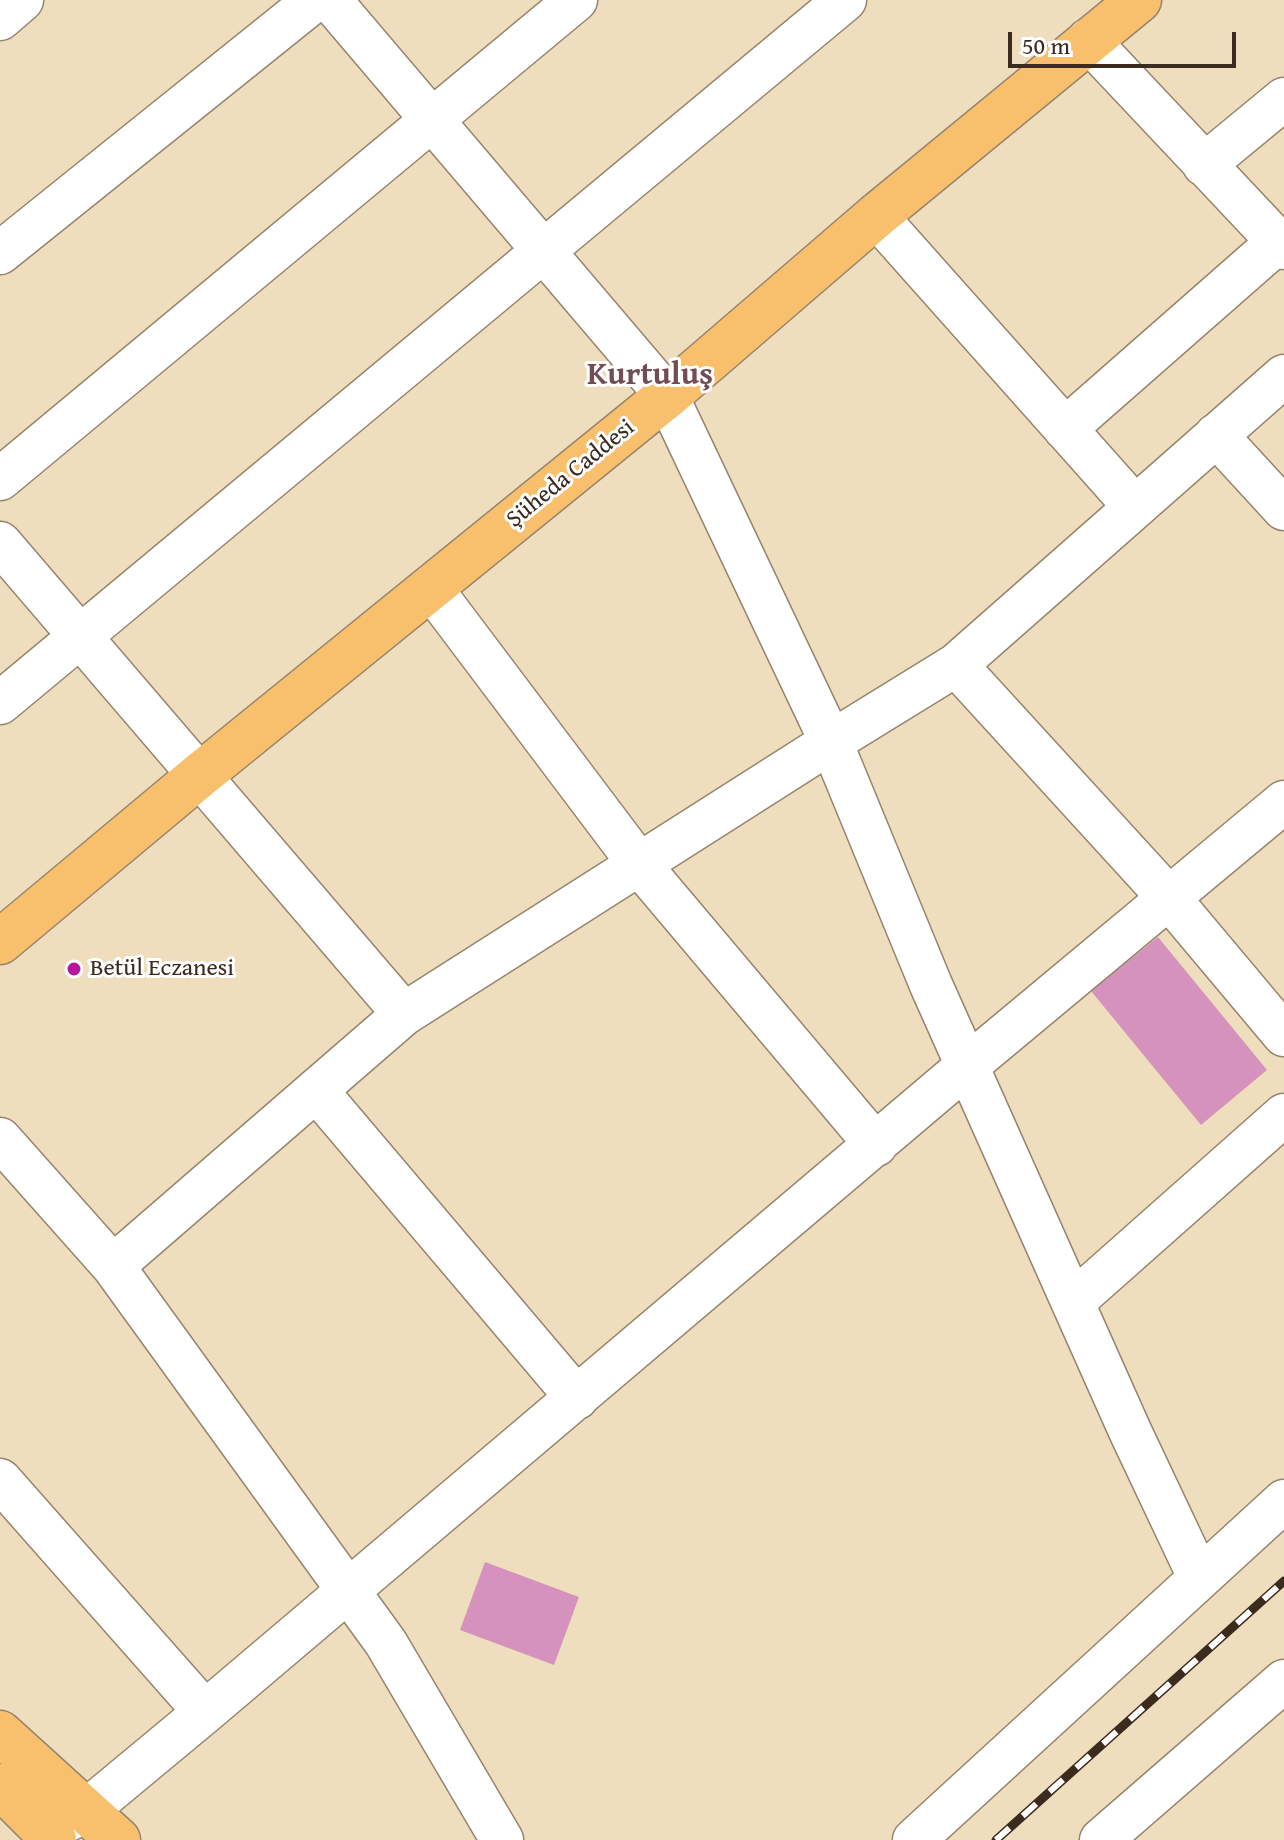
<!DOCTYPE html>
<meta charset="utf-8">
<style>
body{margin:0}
#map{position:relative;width:1284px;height:1840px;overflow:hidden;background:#efdebd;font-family:"Gentium Book Plus",serif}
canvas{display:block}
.scale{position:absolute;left:1008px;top:32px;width:228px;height:36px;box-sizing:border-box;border:4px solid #3b2a1e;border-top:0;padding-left:10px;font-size:24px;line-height:28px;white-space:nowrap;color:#3b2a1e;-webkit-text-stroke:6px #fff;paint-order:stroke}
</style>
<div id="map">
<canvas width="1284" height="1840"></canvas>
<div class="scale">50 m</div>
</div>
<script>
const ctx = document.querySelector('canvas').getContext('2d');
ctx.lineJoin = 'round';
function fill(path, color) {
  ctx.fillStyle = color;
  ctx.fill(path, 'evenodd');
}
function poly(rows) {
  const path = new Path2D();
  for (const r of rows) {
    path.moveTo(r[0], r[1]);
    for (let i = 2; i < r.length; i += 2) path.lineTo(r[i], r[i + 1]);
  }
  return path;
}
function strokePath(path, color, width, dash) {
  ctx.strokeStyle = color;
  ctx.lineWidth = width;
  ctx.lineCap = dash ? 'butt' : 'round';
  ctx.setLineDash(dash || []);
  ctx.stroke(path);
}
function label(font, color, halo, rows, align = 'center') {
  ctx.font = font + ' "Gentium Book Plus",serif';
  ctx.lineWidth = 6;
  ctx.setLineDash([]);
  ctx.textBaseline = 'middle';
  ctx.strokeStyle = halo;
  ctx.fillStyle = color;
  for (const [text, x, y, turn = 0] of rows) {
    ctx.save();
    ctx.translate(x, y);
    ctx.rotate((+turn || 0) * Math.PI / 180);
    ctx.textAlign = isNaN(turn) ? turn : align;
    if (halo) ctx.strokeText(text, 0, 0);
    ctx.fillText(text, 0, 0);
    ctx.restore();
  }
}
const building = poly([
 [1158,937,1267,1070,1201,1125,1091,991],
 [485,1562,579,1597,554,1665,460,1630]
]);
const minor = poly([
 [330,0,667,396,831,742,931,985,1130,1431,1199,1577],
 [0,19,22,0],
 [1088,40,1284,248],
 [1204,165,1284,99],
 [876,216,1135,507],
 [0,253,315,0],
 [1065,429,1278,242],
 [1216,435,1284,509],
 [0,479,576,0],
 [0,543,404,1014],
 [431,588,639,864,876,1145],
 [956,665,1169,898,1284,1035],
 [0,703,845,0],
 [316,1090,577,1398],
 [0,1139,113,1266,386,1643,502,1840],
 [113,1266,404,1014,831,742,956,665,1284,376],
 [1073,1302,1284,1115],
 [0,1480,205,1712],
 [57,1826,87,1810,205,1712,967,1066,1284,802],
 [914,1840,1284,1501],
 [1101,1840,1284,1681]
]);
const major = poly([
 [0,942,200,775,667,396,876,216,1139,0],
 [0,1733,118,1840],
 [0,1786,54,1840]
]);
const rail = poly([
 [996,1840,1284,1581]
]);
const markers = [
 [74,969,8,"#b5179e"]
];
const streetNames = [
 ["Şüheda Caddesi",571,474,-39]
];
const poiNames = [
 ["Betül Eczanesi",90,969]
];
const districtNames = [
 ["Kurtuluş",650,376]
];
fill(building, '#d492bd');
strokePath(minor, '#95846e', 45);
strokePath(major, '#95846e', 47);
strokePath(minor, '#fff', 42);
strokePath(major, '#f8bf6c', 44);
strokePath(rail, '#3b2a1e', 9);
strokePath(rail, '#fff', 6, [18]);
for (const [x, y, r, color] of markers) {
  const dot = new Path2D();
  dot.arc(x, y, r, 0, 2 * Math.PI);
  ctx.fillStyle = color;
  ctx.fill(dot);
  strokePath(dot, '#fff', 3);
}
label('24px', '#3b2a1e', '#fff', streetNames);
label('24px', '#3b2a1e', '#fff', poiNames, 'left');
label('bold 32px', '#714e56', '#fff', districtNames);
</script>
